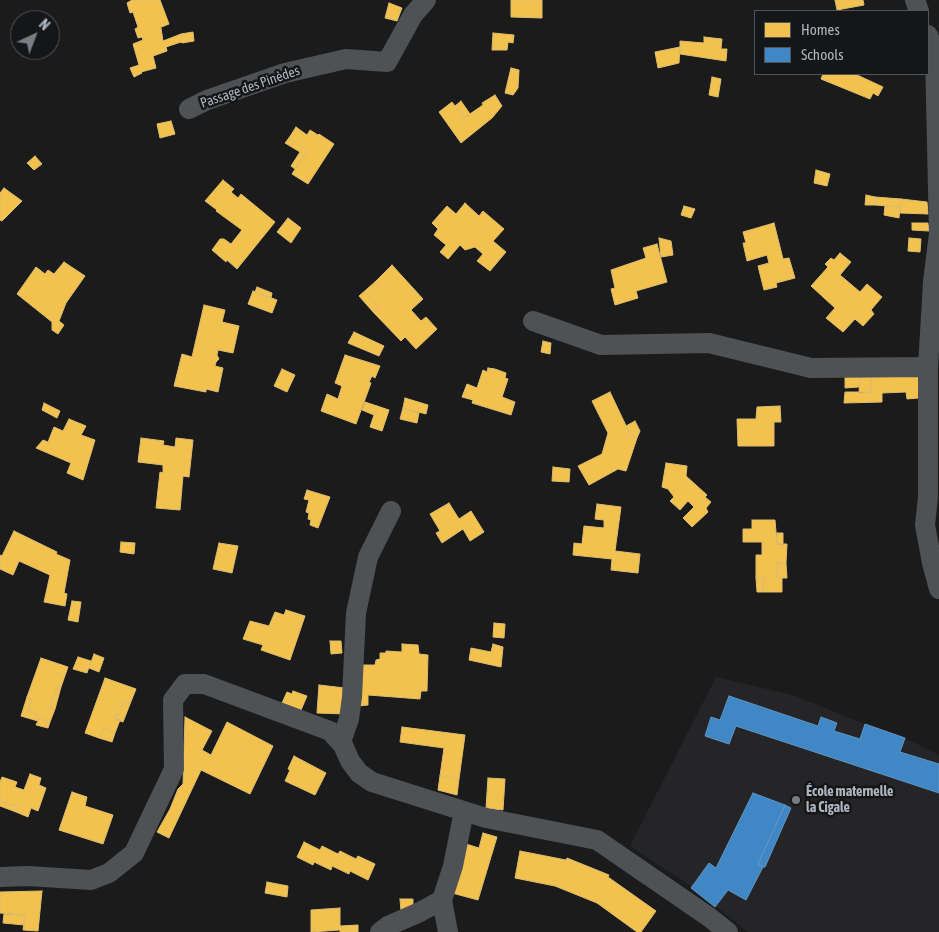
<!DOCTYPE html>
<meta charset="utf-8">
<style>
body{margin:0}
#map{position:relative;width:939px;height:932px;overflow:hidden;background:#1b1b1c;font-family:"Asap Condensed",sans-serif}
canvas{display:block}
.legend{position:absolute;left:754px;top:10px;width:175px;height:65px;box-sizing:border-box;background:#151618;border:1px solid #51555a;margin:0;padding:6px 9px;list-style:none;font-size:15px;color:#acb4bd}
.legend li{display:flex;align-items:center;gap:10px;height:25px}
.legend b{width:25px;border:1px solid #51555a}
.north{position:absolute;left:10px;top:10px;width:50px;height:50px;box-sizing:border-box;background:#151618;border:1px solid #51555a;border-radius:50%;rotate:43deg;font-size:14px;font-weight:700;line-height:20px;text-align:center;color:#acb4bd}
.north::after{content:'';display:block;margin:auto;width:18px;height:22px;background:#797e85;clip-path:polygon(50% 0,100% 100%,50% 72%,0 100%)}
</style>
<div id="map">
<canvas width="939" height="932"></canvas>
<ul class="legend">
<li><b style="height:14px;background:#f2c14e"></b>Homes</li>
<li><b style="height:14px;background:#3f88c5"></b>Schools</li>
</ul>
<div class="north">N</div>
</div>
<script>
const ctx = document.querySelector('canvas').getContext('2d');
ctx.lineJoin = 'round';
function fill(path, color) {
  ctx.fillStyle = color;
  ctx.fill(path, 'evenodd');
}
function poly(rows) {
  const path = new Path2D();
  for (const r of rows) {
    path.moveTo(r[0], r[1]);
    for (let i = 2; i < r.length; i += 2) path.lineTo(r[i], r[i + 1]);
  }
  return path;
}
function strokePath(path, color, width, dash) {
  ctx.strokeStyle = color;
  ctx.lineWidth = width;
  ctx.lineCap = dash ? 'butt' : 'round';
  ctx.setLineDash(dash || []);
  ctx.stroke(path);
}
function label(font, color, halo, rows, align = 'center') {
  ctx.font = font + ' "Asap Condensed",sans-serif';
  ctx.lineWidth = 5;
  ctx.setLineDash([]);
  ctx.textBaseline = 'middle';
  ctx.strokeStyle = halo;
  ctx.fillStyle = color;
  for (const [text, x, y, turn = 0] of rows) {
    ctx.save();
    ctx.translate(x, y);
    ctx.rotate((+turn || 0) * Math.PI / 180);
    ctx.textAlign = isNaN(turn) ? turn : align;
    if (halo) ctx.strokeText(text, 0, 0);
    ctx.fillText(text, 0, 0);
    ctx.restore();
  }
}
const built = poly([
 [716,677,793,695,865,724,905,738,939,755,939,932,748,932,690,886,630,846]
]);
const homes = poly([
 [132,0,160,0,169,24,159,28,161,28,163,41,181,34,193,32,194,41,182,43,181,42,166,47,167,51,153,56,156,68,141,72,142,73,134,77,130,68,139,65,133,44,143,40,142,37,138,38,135,29,138,27,133,12,130,13,127,3,132,0],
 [511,0,542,0,542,18,511,17,511,0],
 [835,0,863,0,864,5,837,10,835,0],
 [389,3,402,8,397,21,385,18,389,3],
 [493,33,514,35,513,43,508,42,507,50,492,50,493,33],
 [704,37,722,39,721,49,727,49,726,61,680,54,680,41,704,43,704,37],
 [680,47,679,63,658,68,655,52,680,47],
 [511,68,519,70,518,88,513,95,505,93,511,68],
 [823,74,855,74,883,87,878,96,873,93,870,99,821,79,823,74],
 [712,77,721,79,718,97,709,95,712,77],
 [495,95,502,106,492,118,461,143,439,112,452,102,464,118,483,105,482,103,495,95],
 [461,101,470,114,464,118,455,106,461,101],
 [171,121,175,134,160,138,157,124,171,121],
 [296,127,307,135,310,130,318,135,319,134,334,144,308,184,292,174,307,151,289,138,296,127],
 [289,138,307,151,295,169,291,166,300,152,285,143,289,138],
 [35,156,42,164,34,170,27,163,35,156],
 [816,170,830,174,827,186,814,183,816,170],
 [223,180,234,189,231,192,238,198,241,194,275,222,237,269,227,260,226,262,212,250,220,239,224,239,231,244,242,230,216,211,217,210,205,201,223,180],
 [4,188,22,201,2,221,0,220,0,193,4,188],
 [866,195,875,197,875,205,865,205,866,195],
 [875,197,901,199,900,207,875,205,875,197],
 [901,199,927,202,928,214,900,213,901,199],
 [465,203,479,216,483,211,504,229,493,241,506,252,490,271,477,261,483,254,475,247,465,250,460,245,448,259,440,252,446,245,434,235,438,229,432,223,447,206,456,214,465,203],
 [684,206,695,209,691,218,681,215,684,206],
 [885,206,900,207,899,218,884,215,885,206],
 [288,218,301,228,291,243,277,232,288,218],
 [774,223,783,259,789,258,795,278,776,283,777,287,764,290,758,266,769,263,767,255,747,261,743,243,746,243,743,232,774,223],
 [912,223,928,223,929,231,912,230,912,223],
 [659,238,671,241,673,255,661,257,659,238],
 [909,238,921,239,920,252,908,251,909,238],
 [657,244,667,282,636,291,638,298,615,305,611,289,615,288,611,270,646,258,643,248,657,244],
 [840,253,851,262,840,275,860,292,867,284,882,297,871,310,874,314,863,326,855,319,843,332,826,318,835,308,811,286,828,267,825,264,831,258,834,260,840,253],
 [64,262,85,276,66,303,59,321,64,325,58,334,52,330,52,322,17,294,36,267,45,274,48,270,54,274,64,262],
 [392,265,423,299,411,310,421,321,426,317,437,329,416,349,405,337,401,341,374,313,379,308,369,297,379,287,375,282,392,265],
 [375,282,379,287,369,297,379,308,374,313,359,296,375,282],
 [257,287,272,293,271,298,255,292,257,287],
 [253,291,277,300,272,313,248,304,253,291],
 [204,305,225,310,222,322,239,326,233,353,218,350,217,355,219,359,216,362,215,366,223,368,218,392,206,389,206,392,174,386,182,354,192,357,204,305],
 [354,332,384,346,379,356,348,343,354,332],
 [543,341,551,343,550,354,541,352,543,341],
 [345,355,380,366,375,378,372,376,369,382,371,383,356,424,321,411,327,394,338,399,342,386,335,383,345,355],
 [488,368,495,369,506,373,505,378,508,379,502,397,515,402,511,415,472,403,473,400,462,397,467,384,477,388,483,370,487,372,488,368],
 [282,369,295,375,287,392,274,386,282,369],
 [845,375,860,375,859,387,845,388,845,375],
 [860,375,871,375,871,392,859,393,860,375],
 [871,375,919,375,919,398,907,399,906,392,882,393,882,402,844,403,845,392,871,392,871,375],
 [610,392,629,432,628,435,637,438,626,471,618,469,589,485,578,466,602,454,608,433,592,401,610,392],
 [405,398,428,405,426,414,403,408,405,398],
 [365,402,377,406,374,415,362,410,365,402],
 [44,403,60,411,57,418,42,410,44,403],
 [377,406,389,410,382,431,370,427,377,406],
 [780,406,781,422,774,422,774,446,738,446,737,419,756,419,757,407,780,406],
 [403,408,419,413,417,423,400,419,403,408],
 [69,419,86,426,81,435,95,440,83,480,67,473,71,463,36,448,43,440,48,442,54,427,63,431,69,419],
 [635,421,640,431,637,438,628,435,629,432,626,426,635,421],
 [141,438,164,441,163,445,175,447,176,438,193,440,189,477,183,476,180,510,156,508,160,472,163,473,163,465,138,462,141,438],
 [666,463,687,466,686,476,707,495,705,497,711,502,706,508,708,512,692,527,683,518,694,507,688,501,680,510,670,501,674,497,668,489,662,487,666,463],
 [553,467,570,469,569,482,552,481,553,467],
 [307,490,330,497,318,528,310,525,311,520,308,519,309,513,306,512,309,500,304,499,307,490],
 [449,503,459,519,471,511,484,532,470,541,463,529,442,543,436,533,440,531,430,514,449,503],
 [597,504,621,507,615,551,640,554,638,573,611,570,612,559,573,555,574,543,582,544,584,526,604,528,604,520,595,519,597,504],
 [752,520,775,520,777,544,787,544,786,563,777,563,777,578,782,578,782,592,763,592,764,578,756,578,756,555,762,555,762,542,743,542,743,529,752,529,752,520],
 [14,531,57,552,56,554,70,560,64,593,67,594,65,606,44,602,50,575,19,561,13,575,0,569,0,555,2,556,14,531],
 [777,533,783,533,783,545,777,544,777,533],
 [121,542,135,543,134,554,120,552,121,542],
 [219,543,238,546,232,573,213,569,219,543],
 [777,563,786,563,787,578,777,578,777,563],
 [756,578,764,578,763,592,757,592,756,578],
 [72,601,81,602,78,622,68,620,72,601],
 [286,610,305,616,290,660,261,650,263,645,243,639,250,621,269,626,275,612,284,615,286,610],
 [494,623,505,624,504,638,493,637,494,623],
 [330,641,341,641,342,653,331,654,330,641],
 [402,644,418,645,419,654,428,655,427,691,421,691,420,699,368,695,368,705,358,706,360,665,375,665,376,660,380,659,380,653,386,653,386,651,402,652,402,644],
 [493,644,503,647,501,667,469,660,471,648,491,652,493,644],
 [94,654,104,658,99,672,89,668,94,654],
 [78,657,91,661,87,673,73,669,78,657],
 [41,658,68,667,61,687,58,686,50,708,55,709,50,722,37,718,38,715,28,711,32,699,27,697,41,658],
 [105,678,136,689,130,704,124,701,119,715,116,714,114,719,120,720,115,733,103,728,99,738,85,733,105,678],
 [319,685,345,688,345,714,317,713,319,685],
 [58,686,61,687,55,709,50,708,58,686],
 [293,691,307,696,301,710,282,703,287,692,292,694,293,691],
 [27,697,32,699,28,711,38,715,37,718,50,722,48,728,36,725,38,721,21,716,27,697],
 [124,701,130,704,123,722,114,719,116,714,119,715,124,701],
 [185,717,212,731,202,750,211,755,227,722,273,746,250,794,201,770,169,838,157,832,170,809,178,789,183,784,185,717],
 [402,727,465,735,459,779,440,776,444,748,400,742,402,727],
 [103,728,115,733,112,742,99,738,103,728],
 [294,756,326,773,315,795,285,781,290,770,288,769,294,756],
 [30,774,41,778,39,785,46,788,38,811,31,808,28,817,16,812,18,807,0,801,0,782,2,777,17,782,15,787,24,790,30,774],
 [440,776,459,779,457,795,438,790,440,776],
 [488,778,505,779,503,810,486,808,488,778],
 [72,792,87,797,85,806,113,815,103,844,59,830,72,792],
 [0,801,18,807,16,812,0,806,0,801],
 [483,833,497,837,478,900,452,893,466,844,479,848,483,833],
 [304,842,320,850,322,846,338,854,340,851,356,859,358,856,375,864,368,880,350,871,349,874,332,866,331,870,314,862,313,865,297,857,304,842],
 [520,851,566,860,567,858,609,875,608,877,656,911,641,932,637,932,597,903,555,886,515,878,520,851],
 [267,882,288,886,287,897,265,893,267,882],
 [42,891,38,931,23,930,25,915,0,913,0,892,42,891],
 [400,899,413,899,413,911,401,911,400,899],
 [340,908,340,926,358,925,358,932,340,932,340,930,311,932,311,910,340,908],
 [4,914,25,915,24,925,3,923,4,914]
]);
const schools = poly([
 [729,696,818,726,821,717,837,723,834,731,860,739,865,724,905,738,900,752,939,764,939,793,736,726,729,744,705,736,711,717,720,720,729,696],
 [753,793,785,805,758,864,763,867,746,900,728,890,715,907,691,888,709,863,716,868,753,793],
 [785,805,791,808,765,867,763,867,758,864,785,805]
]);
const minor = poly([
 [915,0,919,11],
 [928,35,935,54,939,234,933,282,928,367,928,497,925,525,932,563,939,589],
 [189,109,207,100,285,73,346,59,387,62,413,15,426,0],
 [533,321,601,345,709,343,811,368,928,367],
 [341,742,349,719,352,697,356,613,368,557,391,511],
 [0,877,28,876,91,880,109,873,134,853,174,769,173,700,185,684,204,684,330,731,343,745,350,761,359,773,372,782,486,818,597,840,709,917,728,932],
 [380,932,388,926,420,912,442,900],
 [448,932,442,900,453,866,464,811]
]);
const markers = [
 [796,800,5,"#797e85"]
];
const streetNames = [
 ["Passage des Pinèdes",250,87,-19]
];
const poiNames = [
 ["École maternelle",806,792],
 ["la Cigale",806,808]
];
fill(built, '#252528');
fill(homes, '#f2c14e');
strokePath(homes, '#ddbd6f', 1);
fill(schools, '#3f88c5');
strokePath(schools, '#6095c3', 1);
strokePath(minor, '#4f5255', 20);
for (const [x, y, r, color] of markers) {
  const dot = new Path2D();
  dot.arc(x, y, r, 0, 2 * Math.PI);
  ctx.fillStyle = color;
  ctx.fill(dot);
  strokePath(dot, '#151618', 2);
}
label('14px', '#acb4bd', '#151618', streetNames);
label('bold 14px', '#acb4bd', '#151618', poiNames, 'left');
</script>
